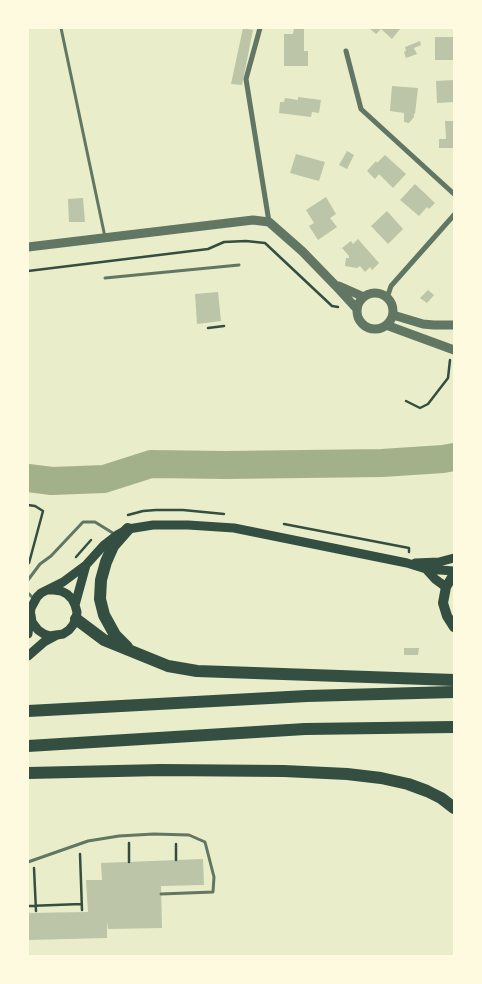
<!DOCTYPE html>
<style>
body{margin:0}
#map{position:relative;width:482px;height:984px;overflow:hidden;background:#e9edc9;font-family:"Source Sans 3",sans-serif}
canvas{display:block}
.frame{position:absolute;inset:0;border:29px solid #fefae0;pointer-events:none}
</style>
<div id="map">
<canvas width="482" height="984"></canvas>
<div class="frame"></div>
</div>
<script>
const ctx = document.querySelector('canvas').getContext('2d');
ctx.lineJoin = 'round';
function poly(rows) {
  const path = new Path2D();
  for (const r of rows) {
    if (r.length === 3) {
      path.moveTo(r[0] + r[2], r[1]);
      path.arc(r[0], r[1], r[2], 0, 2 * Math.PI);
      continue;
    }
    path.moveTo(r[0], r[1]);
    for (let i = 2; i < r.length; i += 2) path.lineTo(r[i], r[i + 1]);
  }
  return path;
}
function strokePath(path, color, width, dash) {
  ctx.strokeStyle = color;
  ctx.lineWidth = width;
  ctx.lineCap = dash ? 'butt' : 'round';
  ctx.setLineDash(dash || []);
  ctx.stroke(path);
}
function fill(path, color) {
  ctx.fillStyle = color;
  ctx.fill(path, 'evenodd');
}
const river = poly([
 [28,478,52,481,104,479,151,464,226,465,382,463,443,459,454,457]
]);
const building = poly([
 [243,28,253,30,242,85,231,84],
 [294,28,304,28,304,51,308,51,308,66,284,66,284,34,293,34],
 [369,28,398,28,400,29,392,39,381,29,376,34],
 [435,37,454,37,454,60,435,60],
 [420,41,421,45,414,48,417,54,406,58,404,52,406,51,405,47],
 [454,80,454,102,437,103,436,81],
 [392,86,418,88,415,114,414,113,414,117,409,123,404,122,404,113,390,111],
 [298,97,321,100,319,113,312,112,311,117,279,113,280,102,284,102,285,98,298,100],
 [445,121,454,121,454,148,439,148,439,139,446,139],
 [347,151,354,155,347,169,339,165],
 [296,154,325,162,319,181,290,173],
 [385,155,406,174,393,188,379,174,375,179,367,171,376,161,377,163],
 [415,184,435,203,429,209,427,207,419,216,400,200],
 [326,197,336,214,330,218,337,227,318,240,309,226,314,223,306,210],
 [83,198,85,222,69,222,68,199],
 [387,211,403,229,388,244,371,226],
 [358,239,379,263,372,270,370,267,365,272,360,266,357,268,345,266,346,258,349,258,349,256,342,248,351,241,353,244],
 [428,290,434,295,427,303,420,298],
 [218,292,221,321,197,324,195,294],
 [404,648,419,648,418,655,404,655],
 [203,859,204,885,161,886,162,928,108,929,107,921,107,938,28,940,28,913,88,912,86,880,102,880,101,863]
]);
const path = poly([
 [28,271,208,249,224,242,246,241,265,243,332,306,338,307],
 [208,328,224,326],
 [406,401,420,408,428,404,448,378,450,360],
 [28,505,35,506,43,511,29,563],
 [128,515,143,511,156,510,183,510,224,514],
 [284,524,409,548,409,552],
 [76,557,91,540],
 [129,843,129,862],
 [176,844,176,860],
 [80,854,82,910],
 [34,868,36,911],
 [28,906,81,904]
]);
const service = poly([
 [61,28,105,237],
 [105,278,239,265],
 [28,580,40,564,51,556,83,522,95,522,116,535],
 [28,593,34,599],
 [28,862,88,841,119,836,154,834,189,835,205,842,214,877,213,892,161,894]
]);
const minor = poly([
 [260,28,246,79,269,222],
 [346,51,361,109,454,194],
 [387,298,391,286,454,215]
]);
const tertiary = poly([
 [28,247,253,220,269,222,302,251,335,285,357,309],
 [339,286,364,297],
 [375,311,18],
 [393,315,423,324,434,325,454,325],
 [386,325,454,350]
]);
const secondary = poly([
 [415,563,439,562,454,558],
 [426,569,435,579,446,587],
 [75,605,86,565],
 [31,615,32,622,38,630,44,634,50,636,56,635],
 [28,634,31,608,37,597,41,593,63,582,86,565,104,545,117,535,128,529,153,525,188,525,234,528,407,563,426,569,454,571],
 [28,656,44,642,57,635,63,634,69,630,73,625,76,619,77,612,75,605,72,599,67,594,61,591,54,590,49,590]
]);
const primary = poly([
 [454,574,446,587,443,603,447,616,454,627]
]);
const motorway = poly([
 [76,619,104,640,168,666,197,671,454,680],
 [127,647,115,635,104,615,100,599,101,580,106,562,113,546,128,529],
 [28,711,307,696,454,692],
 [28,746,305,729,454,727],
 [28,773,161,770,284,771,347,774,381,778,408,784,427,791,441,798,454,808]
]);
strokePath(river, '#a3b18a', 28);
fill(building, '#bcc5a7');
strokePath(path, '#344e41', 2.5);
strokePath(service, '#617663', 3);
strokePath(minor, '#617663', 5);
strokePath(tertiary, '#617663', 9);
strokePath(secondary, '#344e41', 9);
strokePath(primary, '#344e41', 10);
strokePath(motorway, '#344e41', 12);
</script>
